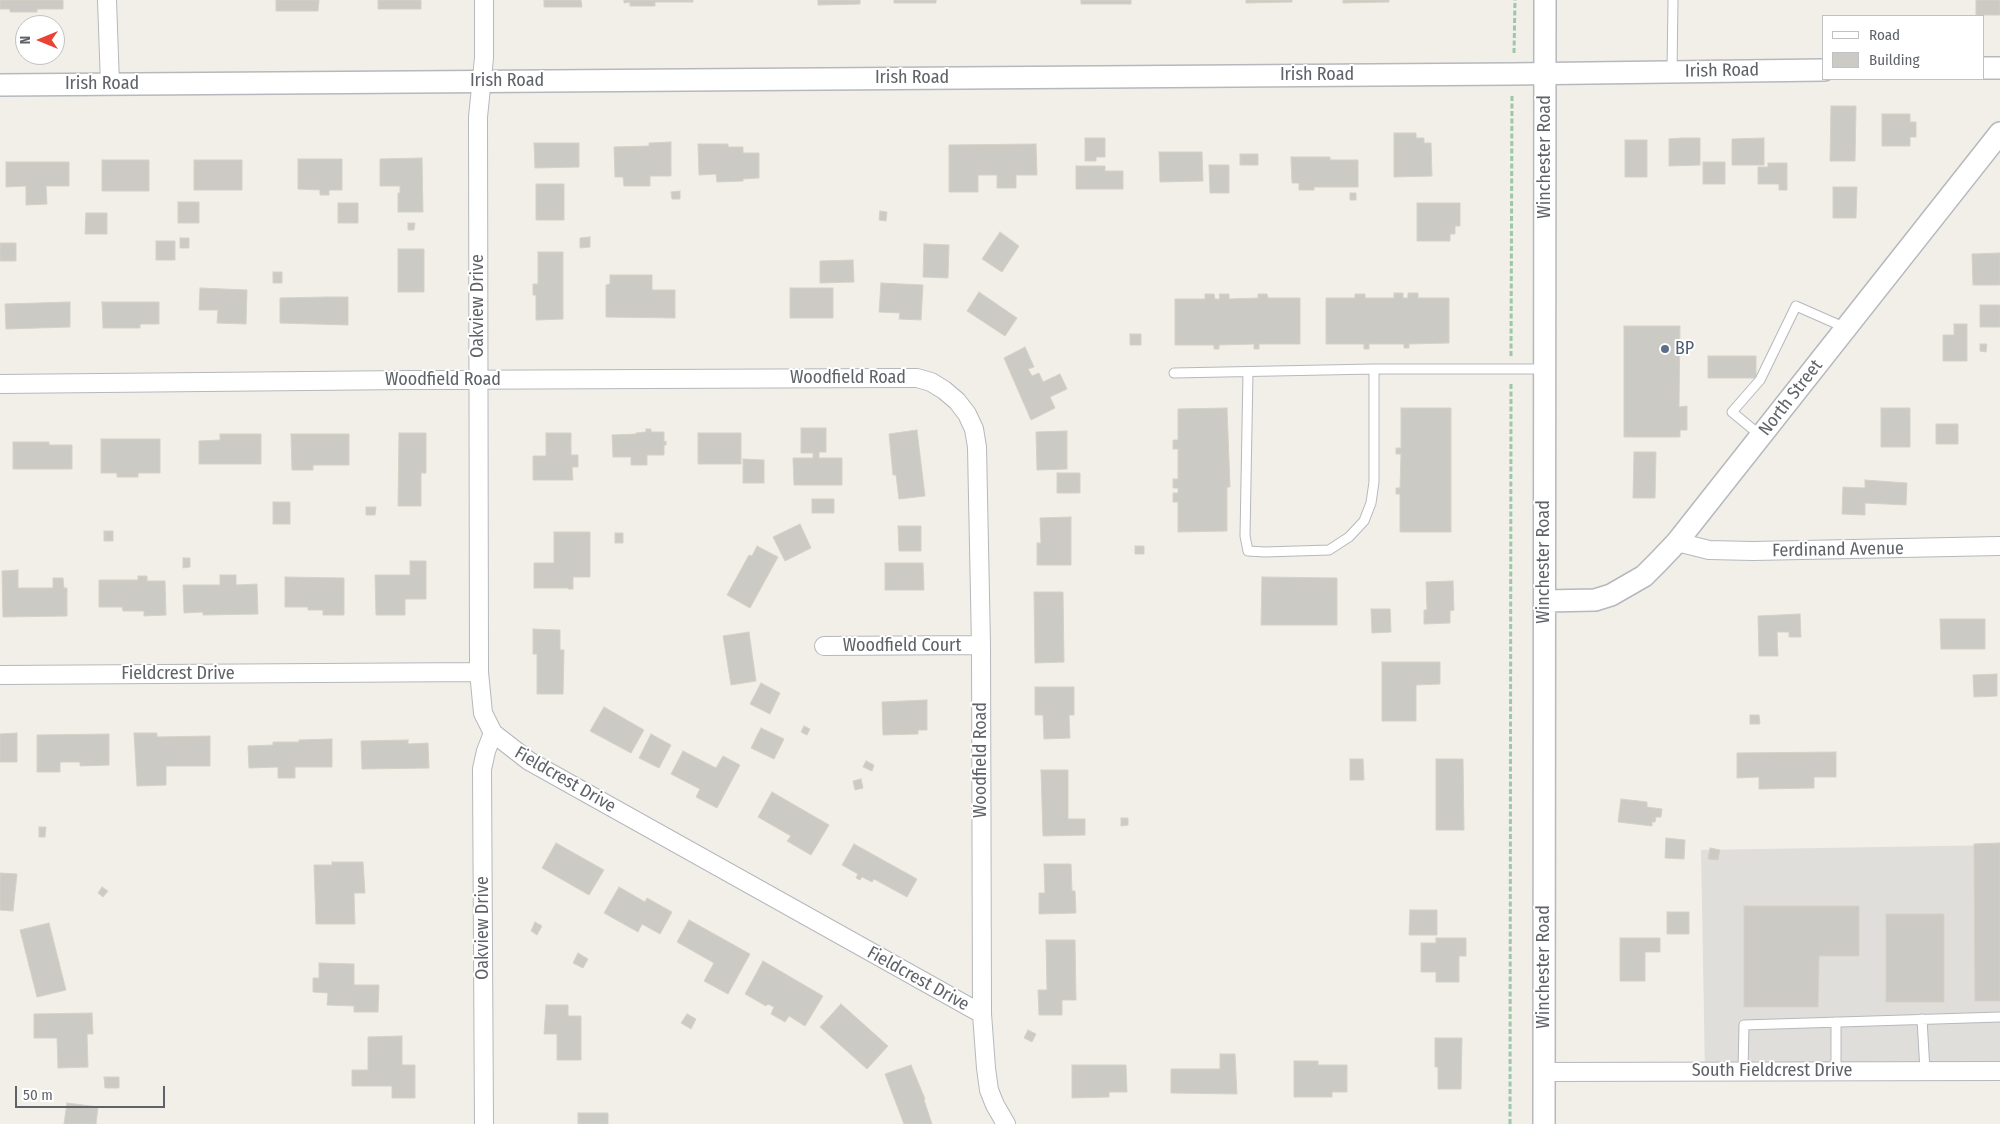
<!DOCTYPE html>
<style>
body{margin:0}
#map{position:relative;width:2000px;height:1124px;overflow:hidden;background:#f1efe8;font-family:"Fira Sans Condensed",sans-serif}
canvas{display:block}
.legend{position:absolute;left:1822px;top:15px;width:162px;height:65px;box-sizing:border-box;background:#fff;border:1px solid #bfc1c3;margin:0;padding:6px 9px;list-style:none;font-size:15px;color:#5f6368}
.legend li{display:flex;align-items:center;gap:10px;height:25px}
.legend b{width:25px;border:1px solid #bfc1c3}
.north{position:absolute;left:15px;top:15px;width:50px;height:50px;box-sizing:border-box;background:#fff;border:1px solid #bfc1c3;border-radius:50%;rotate:270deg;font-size:14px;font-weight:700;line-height:20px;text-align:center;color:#5f6368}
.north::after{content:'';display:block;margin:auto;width:18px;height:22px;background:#ea4335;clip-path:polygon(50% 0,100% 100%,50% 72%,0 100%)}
.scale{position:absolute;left:15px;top:1086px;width:150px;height:22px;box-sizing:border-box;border:2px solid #5f6368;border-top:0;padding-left:6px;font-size:15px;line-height:18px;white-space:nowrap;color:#5f6368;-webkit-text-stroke:4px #fff;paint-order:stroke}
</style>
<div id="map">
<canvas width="2000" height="1124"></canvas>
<ul class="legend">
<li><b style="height:6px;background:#fff"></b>Road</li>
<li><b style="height:14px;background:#cccac5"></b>Building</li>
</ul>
<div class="north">N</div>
<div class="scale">50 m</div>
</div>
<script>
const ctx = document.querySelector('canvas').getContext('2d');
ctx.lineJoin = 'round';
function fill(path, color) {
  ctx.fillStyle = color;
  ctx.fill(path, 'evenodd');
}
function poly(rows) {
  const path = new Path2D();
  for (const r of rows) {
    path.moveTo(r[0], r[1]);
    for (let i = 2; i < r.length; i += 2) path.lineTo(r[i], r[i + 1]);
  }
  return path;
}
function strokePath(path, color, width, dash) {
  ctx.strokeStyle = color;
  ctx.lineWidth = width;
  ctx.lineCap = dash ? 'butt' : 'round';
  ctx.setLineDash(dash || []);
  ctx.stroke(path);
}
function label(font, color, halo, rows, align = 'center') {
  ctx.font = font + ' "Fira Sans Condensed",sans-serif';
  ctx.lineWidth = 4;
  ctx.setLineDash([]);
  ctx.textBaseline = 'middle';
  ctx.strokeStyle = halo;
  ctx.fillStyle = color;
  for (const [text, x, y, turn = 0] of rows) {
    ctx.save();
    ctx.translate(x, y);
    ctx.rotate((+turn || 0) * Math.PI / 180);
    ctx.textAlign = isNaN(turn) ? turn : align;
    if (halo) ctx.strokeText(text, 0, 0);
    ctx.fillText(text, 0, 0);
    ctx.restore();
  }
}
const industrial = poly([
 [2000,845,2000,1070,1705,1075,1701,850]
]);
const building = poly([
 [0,0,63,0,63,9,37,9,37,12,10,12,10,9,0,9,0,0],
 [276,0,319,0,318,11,276,11,276,0],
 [378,0,421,0,421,9,378,9,378,0],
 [544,0,581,0,582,7,544,7,544,0],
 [624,0,693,0,693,2,655,2,655,6,630,6,630,2,624,3,624,0],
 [818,0,860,0,860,4,818,5,818,0],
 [894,0,936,0,936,3,894,3,894,0],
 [1081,0,1131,0,1131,4,1081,4,1081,0],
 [1246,0,1292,0,1292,2,1246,3,1246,0],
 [1343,0,1389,0,1389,2,1343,3,1343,0],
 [1976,0,2000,0,2000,15,1976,15,1976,0],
 [1831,106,1856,106,1855,161,1830,161,1831,106],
 [1882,114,1910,114,1910,122,1916,122,1916,137,1910,137,1910,146,1882,146,1882,114],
 [1394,133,1416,133,1416,138,1424,138,1424,143,1431,143,1432,176,1394,177,1394,133],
 [1085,138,1105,138,1105,157,1096,157,1096,161,1085,161,1085,138],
 [1681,138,1700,138,1700,165,1669,166,1669,139,1681,138],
 [1764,138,1764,165,1732,165,1732,139,1764,138],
 [1625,140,1647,140,1647,177,1625,177,1625,140],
 [671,142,671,176,650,176,650,186,624,186,623,177,615,177,614,147,649,146,649,143,671,142],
 [534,143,579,143,579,167,535,168,534,143],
 [698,144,728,144,728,147,743,147,743,153,759,153,759,178,743,179,743,181,717,182,716,174,699,175,698,144],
 [1036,144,1037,175,1016,175,1016,188,997,188,997,175,978,175,978,192,949,192,949,145,1036,144],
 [1159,152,1202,152,1203,181,1160,182,1159,152],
 [1240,154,1258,154,1258,165,1240,165,1240,154],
 [1291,157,1330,157,1330,160,1358,160,1358,187,1314,187,1314,190,1299,190,1299,183,1292,183,1291,157],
 [422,158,423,212,398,212,398,193,400,193,400,186,380,186,380,159,422,158],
 [298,159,342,159,342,190,329,190,329,195,320,195,320,190,298,189,298,159],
 [102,160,149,160,149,191,102,191,102,160],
 [194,160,242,160,242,190,194,190,194,160],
 [6,162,69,162,69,186,46,186,47,204,26,205,26,186,6,187,6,162],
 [1703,162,1725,162,1725,184,1703,184,1703,162],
 [1768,163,1787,163,1787,190,1779,190,1779,184,1758,184,1758,167,1768,167,1768,163],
 [1209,165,1229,165,1229,193,1210,193,1209,165],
 [1076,166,1105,166,1105,171,1123,171,1123,189,1076,189,1076,166],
 [536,184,564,184,564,220,536,220,536,184],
 [1833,187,1857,187,1856,218,1833,218,1833,187],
 [680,191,680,199,672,199,671,192,680,191],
 [1350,193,1356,193,1356,200,1350,200,1350,193],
 [178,202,199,202,199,223,178,223,178,202],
 [338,203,358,203,358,223,338,223,338,203],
 [1417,203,1460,203,1460,226,1455,226,1455,234,1450,234,1450,241,1417,241,1417,203],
 [880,211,887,212,886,221,879,220,880,211],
 [86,213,107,213,107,234,85,234,86,213],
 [408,223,415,223,414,230,408,230,408,223],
 [1000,232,1019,246,1002,272,982,259,1000,232],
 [590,237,590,247,580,248,580,238,590,237],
 [180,238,189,238,189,248,180,248,180,238],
 [156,241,175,241,175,260,156,260,156,241],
 [0,243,16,243,16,261,0,261,0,243],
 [924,244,949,245,948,278,923,277,924,244],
 [398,249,424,249,424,292,398,292,398,249],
 [538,252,563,252,563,319,536,320,536,295,533,295,533,284,538,284,538,252],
 [2000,253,2000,285,1973,285,1972,254,2000,253],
 [853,260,854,282,820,283,820,261,853,260],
 [273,272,282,272,282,283,273,283,273,272],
 [610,275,652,275,652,290,675,290,675,318,606,317,606,285,610,284,610,275],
 [881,283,923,285,921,320,899,319,900,313,879,312,881,283],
 [200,288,247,290,246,324,217,323,218,310,199,310,200,288],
 [790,288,833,288,833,318,790,318,790,288],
 [979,292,1017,318,1005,336,967,311,979,292],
 [1394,293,1403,293,1403,298,1408,298,1408,293,1418,293,1418,298,1449,298,1449,343,1409,344,1409,348,1404,348,1404,344,1369,344,1369,349,1364,349,1364,344,1326,344,1326,298,1355,298,1355,294,1365,294,1365,298,1394,298,1394,293],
 [1205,294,1214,294,1215,299,1220,299,1219,294,1229,294,1229,299,1258,298,1258,294,1267,294,1268,298,1300,298,1300,344,1259,344,1259,349,1254,349,1254,344,1219,345,1219,349,1214,349,1214,345,1175,345,1175,299,1205,299,1205,294],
 [327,297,348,297,348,325,280,323,280,298,327,297],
 [70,302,70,327,6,329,5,304,70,302],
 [102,302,159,302,159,324,140,324,140,328,103,328,102,302],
 [1980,305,2000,305,2000,327,1980,327,1980,305],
 [1954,324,1967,324,1967,361,1943,361,1943,335,1954,335,1954,324],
 [1624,326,1680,326,1679,407,1687,406,1687,430,1680,430,1680,437,1624,437,1624,326],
 [1130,334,1141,334,1141,345,1130,345,1130,334],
 [1980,344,1987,344,1986,352,1980,351,1980,344],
 [1025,347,1034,367,1028,369,1032,376,1039,373,1043,382,1060,374,1067,389,1050,397,1055,408,1031,420,1004,358,1025,347],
 [1708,356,1756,356,1756,378,1708,378,1708,356],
 [1227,408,1230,487,1227,487,1227,531,1178,532,1178,502,1173,502,1173,493,1178,493,1178,488,1173,488,1173,479,1178,479,1178,449,1173,449,1173,440,1178,440,1178,409,1227,408],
 [1401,408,1451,408,1451,532,1400,532,1400,494,1396,494,1396,488,1400,488,1401,454,1396,454,1396,448,1401,448,1401,408],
 [1881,408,1910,408,1910,447,1881,447,1881,408],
 [1936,424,1958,424,1958,444,1936,444,1936,424],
 [801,428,826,428,826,452,819,452,819,458,842,458,842,485,794,485,793,458,813,458,813,453,801,453,801,428],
 [646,429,651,429,651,432,664,432,664,442,666,441,666,445,664,445,664,455,647,455,647,465,631,465,631,457,613,457,612,435,636,434,636,433,646,432,646,429],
 [917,430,925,496,899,499,896,475,893,475,889,434,917,430],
 [1067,431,1067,469,1037,470,1036,432,1067,431],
 [399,433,426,433,426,473,421,473,421,506,398,506,399,433],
 [546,433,571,433,571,455,578,455,578,467,572,467,573,480,533,480,533,456,546,456,546,433],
 [698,433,741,433,741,464,698,464,698,433],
 [220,434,261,434,261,464,199,464,199,441,220,440,220,434],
 [291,434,349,434,349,465,313,465,313,470,292,470,291,434],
 [101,439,160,439,160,473,138,473,138,477,117,477,117,473,101,473,101,439],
 [13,442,49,442,49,445,72,445,72,469,13,469,13,442],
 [1634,452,1656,452,1655,498,1633,498,1634,452],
 [743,459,764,460,764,483,743,483,743,459],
 [1057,473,1080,473,1080,493,1057,493,1057,473],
 [1865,480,1907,483,1906,505,1865,503,1865,515,1842,514,1843,487,1865,488,1865,480],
 [812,499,834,499,834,513,812,513,812,499],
 [273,502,290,502,290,524,273,524,273,502],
 [366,507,376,507,375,515,366,515,366,507],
 [1071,517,1071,565,1037,565,1037,543,1041,543,1040,518,1071,517],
 [800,524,811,548,785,561,773,537,800,524],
 [898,526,921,526,921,551,899,551,898,526],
 [104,531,113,531,113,541,104,541,104,531],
 [554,532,590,532,590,577,573,577,573,589,568,589,568,588,534,588,534,563,554,563,554,532],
 [615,533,623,533,623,543,615,543,615,533],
 [757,546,778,557,750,608,727,595,749,555,752,556,757,546],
 [1135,546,1144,546,1144,554,1135,554,1135,546],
 [183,558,190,558,190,567,183,568,183,558],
 [410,561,426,561,426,599,405,599,405,615,376,615,375,575,410,575,410,561],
 [885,563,923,563,924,590,885,590,885,563],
 [18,570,18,588,53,588,53,578,63,578,64,588,67,588,67,616,3,617,2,571,18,570],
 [220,575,236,575,236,585,257,584,258,614,203,615,203,612,184,613,183,585,220,585,220,575],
 [138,576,147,576,147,581,165,581,166,615,144,616,144,611,123,611,122,607,99,607,99,580,138,580,138,576],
 [285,577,344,578,344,615,323,615,323,610,308,610,308,607,285,607,285,577],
 [1262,577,1337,578,1337,625,1261,625,1262,577],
 [1453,581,1454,610,1450,611,1450,623,1424,624,1424,610,1427,610,1426,582,1453,581],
 [1034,592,1063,592,1064,662,1035,663,1034,592],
 [1371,609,1390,609,1391,632,1372,633,1371,609],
 [1800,614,1801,637,1789,637,1789,632,1777,632,1778,656,1759,656,1758,616,1800,614],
 [1940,619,1985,619,1985,649,1941,649,1940,619],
 [533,629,560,630,560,650,564,650,563,694,537,694,537,654,533,654,533,629],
 [749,632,756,681,731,685,723,636,749,632],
 [1382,662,1440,662,1440,684,1416,685,1416,721,1382,721,1382,662],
 [1997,674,1997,696,1974,697,1973,675,1997,674],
 [761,683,780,693,770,714,750,704,761,683],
 [1035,687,1074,687,1074,715,1069,715,1070,738,1044,739,1043,715,1035,715,1035,687],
 [927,700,927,730,918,730,918,734,883,735,882,702,927,700],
 [604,707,644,730,631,753,590,731,604,707],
 [1750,715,1759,715,1760,724,1750,724,1750,715],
 [804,726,810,729,807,735,801,732,804,726],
 [761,728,784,739,774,759,751,748,761,728],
 [17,733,17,762,0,762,0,734,17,733],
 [134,733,157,733,157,737,210,736,210,766,166,766,166,785,137,786,134,733],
 [109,734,109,765,80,766,80,762,60,762,60,772,37,772,37,735,109,734],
 [651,734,671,745,659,768,639,758,651,734],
 [332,739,332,767,295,767,295,778,278,778,278,767,249,768,248,746,273,745,273,742,299,742,299,740,332,739],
 [408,740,408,744,428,743,429,768,362,769,361,741,408,740],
 [683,751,716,768,723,756,740,765,717,808,696,797,700,789,671,774,683,751],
 [1836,752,1836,777,1814,777,1814,788,1759,789,1759,777,1737,778,1737,753,1836,752],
 [1350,759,1363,759,1364,780,1350,780,1350,759],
 [1436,759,1463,759,1464,830,1436,830,1436,759],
 [866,761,874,765,872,771,863,767,866,761],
 [1041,770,1068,770,1068,819,1085,819,1085,835,1043,836,1041,770],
 [861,779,863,788,855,790,853,781,861,779],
 [772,792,829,825,811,855,787,841,791,836,758,817,772,792],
 [1621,799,1647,802,1647,807,1662,809,1661,817,1656,817,1655,822,1652,822,1652,826,1618,822,1621,799],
 [1121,818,1128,818,1128,825,1121,826,1121,818],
 [39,827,46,827,45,837,39,837,39,827],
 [1666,838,1685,840,1684,859,1665,858,1666,838],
 [556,843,604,870,589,895,542,868,556,843],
 [2000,843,2000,1001,1975,1001,1974,844,2000,843],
 [854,844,917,879,907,897,874,879,872,882,862,877,860,880,856,878,858,874,842,865,854,844],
 [1710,848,1720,850,1718,860,1708,859,1710,848],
 [332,862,363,862,365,893,354,893,355,924,316,924,314,865,332,865,332,862],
 [1044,864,1071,864,1072,891,1075,891,1076,913,1039,914,1039,893,1045,893,1044,864],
 [0,873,17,874,13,911,0,910,0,873],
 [102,887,108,891,103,897,98,893,102,887],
 [619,887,645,902,647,898,672,912,660,934,642,924,638,932,604,913,619,887],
 [1744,906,1859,906,1859,956,1819,956,1818,1007,1744,1007,1744,906],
 [1410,910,1437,910,1437,935,1409,935,1410,910],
 [1667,912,1689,912,1689,934,1667,934,1667,912],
 [1886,914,1944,914,1944,1002,1886,1002,1886,914],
 [689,920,750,954,728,994,704,981,714,963,677,942,689,920],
 [535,922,542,926,537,935,531,931,535,922],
 [49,923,66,990,37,997,20,930,49,923],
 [1436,938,1466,938,1466,956,1459,956,1459,982,1436,982,1436,972,1421,972,1421,943,1436,943,1436,938],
 [1620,938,1660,938,1660,952,1645,952,1645,981,1620,981,1620,938],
 [1046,940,1075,940,1076,1000,1062,1000,1062,1015,1039,1015,1038,990,1047,990,1046,940],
 [578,953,588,959,583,968,573,963,578,953],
 [763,961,823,996,805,1026,789,1016,785,1022,771,1014,774,1007,768,1004,766,1006,745,994,763,961],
 [319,963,354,964,354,985,379,985,378,1012,354,1012,354,1006,327,1005,328,993,313,992,313,978,319,978,319,963],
 [841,1004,888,1046,867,1069,820,1027,841,1004],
 [546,1005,568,1005,568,1016,581,1016,581,1060,557,1060,557,1034,544,1034,546,1005],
 [92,1013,93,1034,87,1034,88,1067,58,1068,57,1038,34,1038,34,1014,92,1013],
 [687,1014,696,1019,691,1029,681,1023,687,1014],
 [1028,1030,1036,1034,1032,1042,1024,1038,1028,1030],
 [402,1036,402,1065,415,1065,415,1098,392,1098,392,1086,352,1086,352,1070,368,1070,368,1037,402,1036],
 [1435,1038,1462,1038,1461,1089,1438,1089,1438,1067,1435,1067,1435,1038],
 [1220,1054,1235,1054,1237,1094,1171,1093,1171,1069,1220,1069,1220,1054],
 [1294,1061,1318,1061,1318,1065,1347,1065,1347,1092,1332,1092,1332,1097,1294,1097,1294,1061],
 [911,1065,925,1099,924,1100,932,1124,904,1124,885,1074,911,1065],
 [1072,1065,1126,1065,1127,1092,1109,1092,1109,1097,1072,1098,1072,1065],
 [104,1077,119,1077,119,1088,105,1088,104,1077],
 [67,1103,98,1107,96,1124,64,1124,67,1103],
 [578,1113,608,1113,608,1124,578,1124,578,1113]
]);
const path = poly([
 [1514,53,1515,0],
 [1511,356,1512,95],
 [1510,1124,1511,382]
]);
const service = poly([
 [1672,71,1673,0],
 [1248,372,1245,536,1248,551,1265,552,1329,550,1349,537,1364,521,1371,503,1374,482,1374,369],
 [1174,373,1374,369,1544,369],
 [1761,436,1732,412,1760,380,1796,306,1846,328],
 [1922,1019,1925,1071],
 [1836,1022,1836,1071],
 [1743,1071,1744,1025,2000,1017]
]);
const minor = poly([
 [107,0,110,84],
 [484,0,484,58,478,117,479,672,483,713,493,733,529,761,982,1014],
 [0,384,409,380,898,378,917,378,931,382,944,390,957,401,967,414,974,429,977,447,981,645,982,1014,986,1068,989,1090,995,1105,1006,1124],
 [1677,542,1709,550,1753,551,2000,546],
 [824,646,981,645],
 [0,675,479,672],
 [1544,1072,2000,1071],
 [484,1124,482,769,486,751,493,733]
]);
const tertiary = poly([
 [1984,68,2000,68],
 [0,85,1512,74,1824,70],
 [1545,601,1595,600,1611,595,1644,576,1659,561,1677,542,2000,133],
 [1544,1124,1545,0]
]);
const markers = [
 [1665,349,5,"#5c6f8a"]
];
const streetNames = [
 ["Irish Road",1722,71,-1],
 ["Irish Road",1317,75],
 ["Irish Road",912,78],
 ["Irish Road",507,81],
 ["Irish Road",102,84],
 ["Winchester Road",1545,157,-90],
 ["Oakview Drive",478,306,-90],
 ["Woodfield Road",848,378],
 ["Woodfield Road",443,380],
 ["North Street",1791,398,-52],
 ["Ferdinand Avenue",1838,550,-1],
 ["Winchester Road",1544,562,-90],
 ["Woodfield Court",902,646],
 ["Fieldcrest Drive",178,674],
 ["Woodfield Road",981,760,-90],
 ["Fieldcrest Drive",565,780,30],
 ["Oakview Drive",483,928,-90],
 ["Winchester Road",1544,967,-90],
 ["Fieldcrest Drive",918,979,29],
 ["South Fieldcrest Drive",1772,1071]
];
const serviceNames = [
 ["BP",1675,349]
];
fill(industrial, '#e0deda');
fill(building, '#cccac5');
strokePath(building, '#d6d1c6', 1);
strokePath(service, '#b5b8bc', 11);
strokePath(minor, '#b5b8bc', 20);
strokePath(tertiary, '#b5b8bc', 24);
strokePath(path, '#9cc7a9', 3, [5, 2.5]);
strokePath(service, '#fff', 9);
strokePath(minor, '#fff', 18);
strokePath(tertiary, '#fff', 21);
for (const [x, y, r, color] of markers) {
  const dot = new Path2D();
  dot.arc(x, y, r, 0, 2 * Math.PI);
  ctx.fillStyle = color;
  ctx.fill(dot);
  strokePath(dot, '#fff', 2);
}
label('18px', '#5f6368', '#fff', streetNames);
label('18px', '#4e5e75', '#fff', serviceNames, 'left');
</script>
